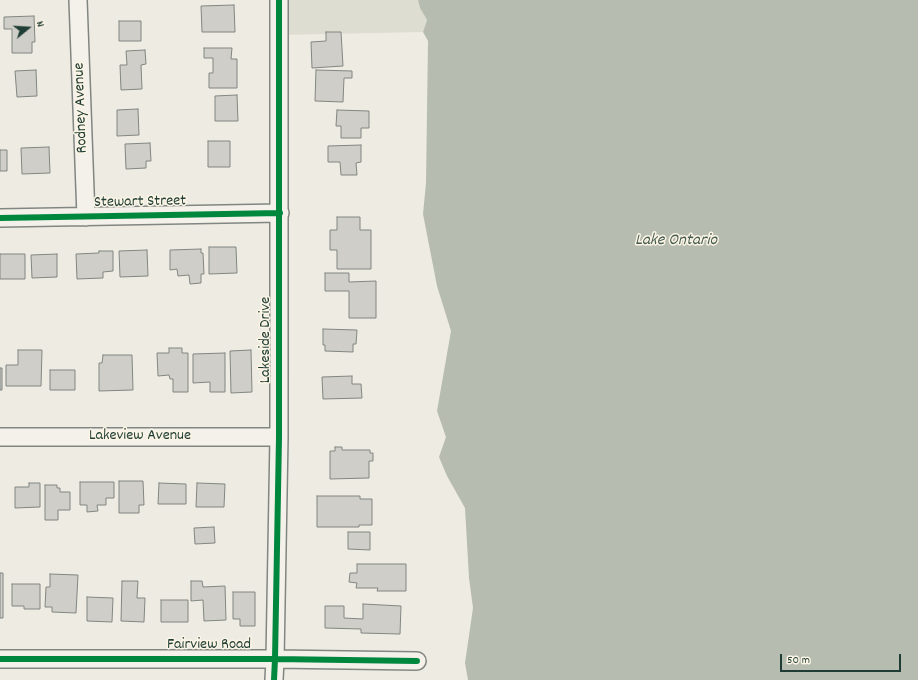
<!DOCTYPE html>
<style>
body{margin:0}
#map{position:relative;width:918px;height:680px;overflow:hidden;background:#eeebe3;font-family:Dekko,sans-serif}
canvas{display:block}
.north{position:absolute;left:8px;top:8px;width:40px;height:40px;-webkit-text-stroke:3px #fcf5e5;paint-order:stroke;rotate:72deg;font-size:11px;font-weight:700;line-height:16px;text-align:center;color:#1f3d34}
.north::after{content:'';display:block;margin:auto;width:14px;height:18px;background:#1f3d34;clip-path:polygon(50% 0,100% 100%,50% 72%,0 100%)}
.scale{position:absolute;left:780px;top:654px;width:121px;height:18px;box-sizing:border-box;border:2px solid #1f3d34;border-top:0;padding-left:5px;font-size:12px;line-height:14px;white-space:nowrap;color:#1f3d34;-webkit-text-stroke:3px #fcf5e5;paint-order:stroke}
</style>
<div id="map">
<canvas width="918" height="680"></canvas>
<div class="north">N</div>
<div class="scale">50 m</div>
</div>
<script>
const ctx = document.querySelector('canvas').getContext('2d');
ctx.lineJoin = 'round';
function fill(path, color) {
  ctx.fillStyle = color;
  ctx.fill(path, 'evenodd');
}
function poly(rows) {
  const path = new Path2D();
  for (const r of rows) {
    path.moveTo(r[0], r[1]);
    for (let i = 2; i < r.length; i += 2) path.lineTo(r[i], r[i + 1]);
  }
  return path;
}
function strokePath(path, color, width, dash) {
  ctx.strokeStyle = color;
  ctx.lineWidth = width;
  ctx.lineCap = dash ? 'butt' : 'round';
  ctx.setLineDash(dash || []);
  ctx.stroke(path);
}
function label(font, color, halo, rows, align = 'center') {
  ctx.font = font + ' Dekko,sans-serif';
  ctx.lineWidth = 3;
  ctx.setLineDash([]);
  ctx.textBaseline = 'middle';
  ctx.strokeStyle = halo;
  ctx.fillStyle = color;
  for (const [text, x, y, turn = 0] of rows) {
    ctx.save();
    ctx.translate(x, y);
    ctx.rotate((+turn || 0) * Math.PI / 180);
    ctx.textAlign = isNaN(turn) ? turn : align;
    if (halo) ctx.strokeText(text, 0, 0);
    ctx.fillText(text, 0, 0);
    ctx.restore();
  }
}
const green = poly([
 [280,0,418,0,420,8,427,20,423,32,279,35]
]);
const water = poly([
 [418,0,918,0,918,680,468,680,465,663,473,608,469,578,465,508,447,476,439,457,446,437,437,411,451,331,437,286,423,214,426,183,428,41,423,32,427,20,420,8]
]);
const building = poly([
 [234,5,235,32,202,32,201,6,234,5],
 [34,16,35,42,32,42,32,53,12,53,12,29,4,29,4,17,34,16],
 [119,21,141,21,141,41,119,41,119,21],
 [326,32,341,32,343,66,312,68,311,42,326,41,326,32],
 [204,48,232,48,231,59,237,59,237,88,209,88,209,73,213,73,213,58,204,58,204,48],
 [145,50,146,64,141,65,142,89,121,90,120,65,127,65,126,51,145,50],
 [36,70,37,96,17,97,15,71,36,70],
 [316,70,352,71,352,78,344,78,343,102,315,101,316,70],
 [237,95,238,121,215,121,215,96,237,95],
 [138,109,139,135,117,136,117,110,138,109],
 [337,110,369,111,369,128,361,128,361,138,341,138,341,126,336,126,337,110],
 [208,141,230,141,230,167,208,167,208,141],
 [150,143,151,161,146,161,146,168,126,169,125,144,150,143],
 [361,145,361,162,356,163,357,175,341,175,340,162,328,162,328,146,361,145],
 [49,147,50,173,22,174,21,148,49,147],
 [0,150,7,150,7,171,0,171,0,150],
 [337,217,360,217,360,230,371,230,371,269,337,269,337,250,330,250,330,230,337,230,337,217],
 [209,247,236,247,237,273,209,274,209,247],
 [201,249,201,253,203,253,204,274,201,274,201,283,190,284,189,275,178,276,177,269,170,270,170,250,201,249],
 [147,250,148,276,120,277,119,251,147,250],
 [99,251,113,251,113,271,103,272,103,278,77,279,76,254,99,253,99,251],
 [0,254,25,254,25,279,0,279,0,254],
 [57,254,57,277,32,278,31,255,57,254],
 [325,273,349,273,349,282,376,281,376,318,349,318,349,291,325,291,325,273],
 [323,329,357,330,356,344,353,344,353,352,325,351,325,345,323,345,323,329],
 [169,348,182,348,182,353,188,353,188,392,173,392,173,379,170,379,169,375,158,376,157,353,169,353,169,348],
 [18,350,42,350,41,386,6,386,6,365,18,365,18,350],
 [251,350,252,392,231,393,230,351,251,350],
 [225,353,225,392,210,392,210,382,193,383,193,354,225,353],
 [103,355,132,355,133,390,99,391,99,363,102,363,103,355],
 [0,368,2,368,2,390,0,390,0,368],
 [50,370,75,370,75,390,50,390,50,370],
 [352,376,352,384,361,384,362,398,323,399,322,377,352,376],
 [335,447,342,447,342,450,370,450,370,453,373,453,373,461,369,461,369,478,330,479,330,451,335,451,335,447],
 [119,481,143,481,144,505,139,505,139,513,119,513,119,481],
 [80,482,114,482,114,498,106,498,106,505,97,505,98,511,87,512,87,505,80,505,80,482],
 [29,483,40,483,40,507,15,508,15,487,29,487,29,483],
 [159,483,186,484,186,504,158,504,159,483],
 [197,483,225,484,224,507,196,507,197,483],
 [45,485,57,485,57,488,60,488,60,492,70,492,70,510,58,510,58,520,45,520,45,485],
 [317,496,360,496,360,499,372,499,372,525,359,525,359,527,317,527,317,496],
 [214,527,215,543,195,544,194,528,214,527],
 [348,532,370,532,370,550,348,549,348,532],
 [357,564,406,564,406,591,377,591,378,588,356,588,357,583,349,582,350,573,357,573,357,564],
 [0,573,3,573,3,618,0,618,0,573],
 [50,574,78,575,76,613,52,612,52,607,45,607,46,587,50,587,50,574],
 [122,581,138,581,137,598,145,598,144,622,121,621,122,581],
 [191,581,202,581,203,587,225,586,226,620,204,621,203,600,191,601,191,581],
 [12,584,40,584,40,609,24,609,24,606,12,606,12,584],
 [233,592,255,592,255,626,240,626,240,619,233,619,233,592],
 [87,597,113,598,112,622,87,621,87,597],
 [161,600,188,600,188,622,161,622,161,600],
 [363,604,401,606,400,634,361,633,361,629,325,628,325,606,344,606,344,618,363,619,363,604]
]);
const minor = poly([
 [78,0,86,217],
 [0,218,280,213],
 [0,437,279,437],
 [0,659,275,659,417,661],
 [274,680,275,659,279,437,279,0]
]);
const cycleway = poly([
 [0,218,280,213],
 [0,659,275,659,417,661],
 [274,680,275,659,279,437,279,0]
]);
const streetNames = [
 ["Rodney Avenue",82,108,-92],
 ["Stewart Street",140,203,-1],
 ["Lakeside Drive",267,340,-90],
 ["Lakeview Avenue",140,437],
 ["Fairview Road",209,646]
];
const waterNames = [
 ["Lake Ontario",676,242]
];
fill(green, '#deddd1');
fill(water, '#b7bcb1');
fill(building, '#cfcec9');
strokePath(building, '#828681', 1);
strokePath(minor, '#828681', 20);
strokePath(minor, '#f4f1eb', 17);
strokePath(cycleway, '#00873e', 6);
label('16px', '#1f3d34', '#fcf5e5', streetNames);
label('italic 17px', '#465d53', '#fcf5e5', waterNames);
</script>
